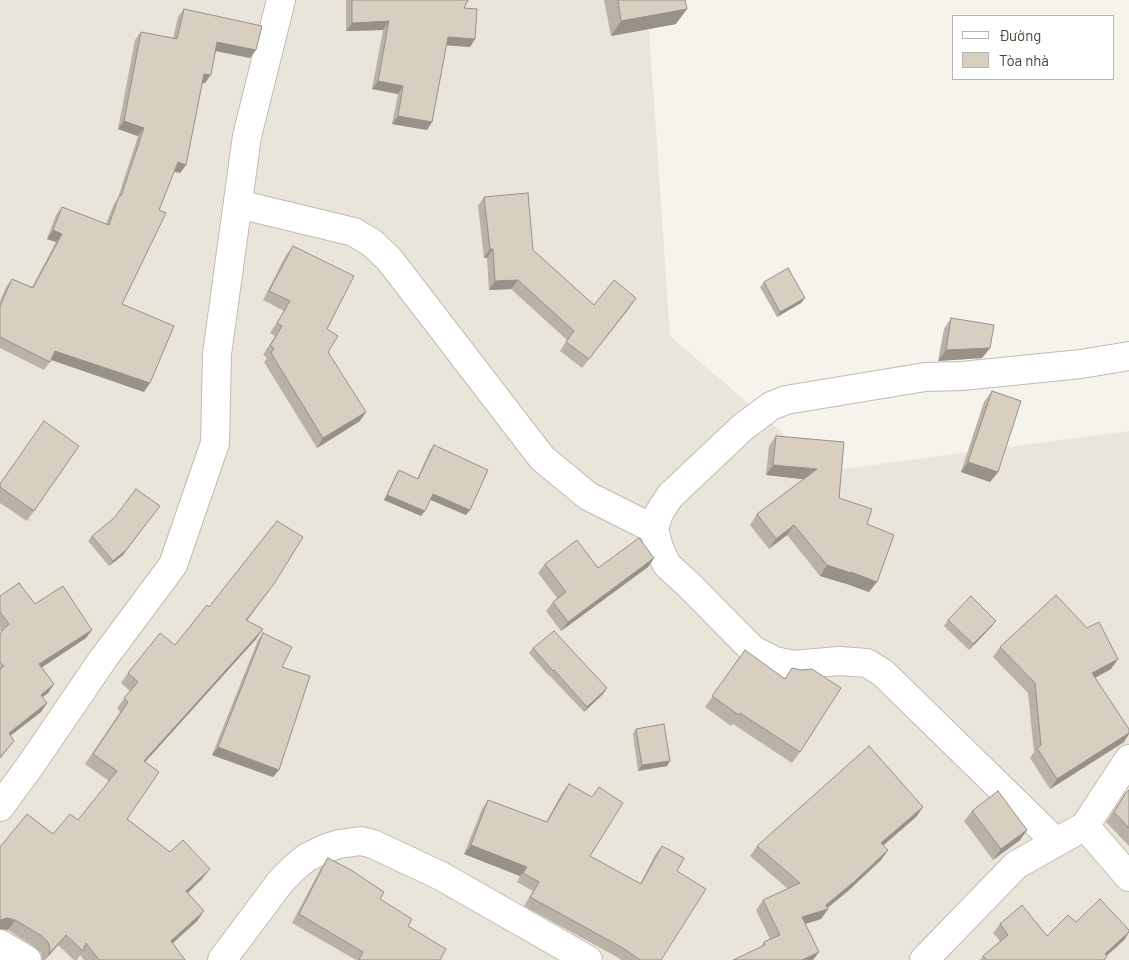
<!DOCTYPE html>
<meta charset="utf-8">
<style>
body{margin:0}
#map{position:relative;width:1129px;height:960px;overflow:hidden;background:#f6f3ec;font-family:Barlow,sans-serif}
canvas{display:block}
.legend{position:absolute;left:952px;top:15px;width:162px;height:65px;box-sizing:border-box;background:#fff;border:1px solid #b7b4b0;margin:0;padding:6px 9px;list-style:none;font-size:15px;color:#4b4439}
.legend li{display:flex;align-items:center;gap:10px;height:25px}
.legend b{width:25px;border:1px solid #b7b4b0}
</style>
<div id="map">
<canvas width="1129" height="960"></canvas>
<ul class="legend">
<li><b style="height:6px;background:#fff"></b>Đường</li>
<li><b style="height:14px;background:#d8cfc1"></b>Tòa nhà</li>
</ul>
</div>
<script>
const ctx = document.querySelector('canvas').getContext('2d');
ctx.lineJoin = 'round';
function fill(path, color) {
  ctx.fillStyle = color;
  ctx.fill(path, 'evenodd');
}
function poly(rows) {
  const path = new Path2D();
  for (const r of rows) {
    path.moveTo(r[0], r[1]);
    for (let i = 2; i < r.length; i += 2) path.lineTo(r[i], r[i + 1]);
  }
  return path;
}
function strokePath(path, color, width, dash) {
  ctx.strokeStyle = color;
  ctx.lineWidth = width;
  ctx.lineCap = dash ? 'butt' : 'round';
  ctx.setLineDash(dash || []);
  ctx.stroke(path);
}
const residential = poly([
 [0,0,647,0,670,336,827,471,1129,431,1129,960,0,960]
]);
const street = poly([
 [238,204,354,232,372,243,389,259,542,458,588,496,654,529],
 [0,807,30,766,103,659,173,565,215,443,217,354,247,136,281,0],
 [1085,826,1129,877],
 [1056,842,883,673,867,663,839,661,793,665,775,661,753,650,689,585,667,565,659,548,654,529,659,513,670,496,743,427,771,406,786,400,925,377,962,376,1081,364,1129,356],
 [0,944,27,960],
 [222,960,281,881,294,868,306,858,324,849,339,844,361,841,373,844,441,876,588,960],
 [924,960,1016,865,1085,826,1129,759]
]);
const wall = poly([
 [346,0,468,0,464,8,475,39,470,47,446,45,432,122,427,130,392,124,398,94,372,89,383,30,346,31],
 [604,0,685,0,676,24,611,36],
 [184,9,250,58,216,51,205,83,202,83,186,165,180,173,174,171,122,304,144,392,51,360,44,370,0,348,0,301,6,287,12,279,32,287,56,242,47,239,56,215,62,207,106,224,114,204,118,198,138,136,118,129,135,40,141,32,173,38,178,17],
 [484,197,533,250,594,305,630,307,582,368,560,351,567,340,511,289,489,290,487,258,484,258,478,206],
 [293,246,327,329,328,352,360,421,317,448,264,362,267,358,263,355,275,336,270,333,284,311,263,300,286,255],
 [764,282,805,298,801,303,777,317,760,287],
 [951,318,990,348,982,358,938,361,944,329],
 [992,391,998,472,990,482,961,472,984,402],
 [776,436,839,498,867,524,869,592,844,583,843,583,820,576,787,535,769,549,750,525,757,514,804,479,766,475,769,446],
 [434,445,466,515,430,500,421,516,384,500,395,476,399,470,417,479,430,450],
 [79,446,27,521,0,503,0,484],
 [92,536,123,555,109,566,88,541],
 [654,558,648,567,561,631,546,611,553,602,558,599,538,573,545,564,598,568],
 [274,584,247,621,263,629,256,639,145,762,127,819,202,879,188,893,204,911,197,921,173,943,185,960,84,960,80,955,77,960,74,960,58,945,45,960,42,960,41,953,35,947,8,930,53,834,78,820,109,781,85,764,120,712,117,708,130,691,121,683,128,673,175,645,209,607],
 [0,596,35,604,86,638,41,668,54,684,48,693,42,697,47,703,41,712,10,736,14,741,0,759,0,633,2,632,0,630],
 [948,620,992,626,969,650,944,626],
 [263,633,279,770,273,777,212,755,258,640],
 [1000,647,1111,669,1095,678,1124,742,1050,789,1030,758,1034,752,1028,693,993,657],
 [533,648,607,688,603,694,584,712,550,676,549,676,529,653],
 [745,650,800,752,792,763,733,724,731,726,705,707],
 [636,729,667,766,638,771,633,734],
 [569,784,592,797,599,787,590,856,640,884,655,855,662,846,677,871,661,960,621,960,617,957,524,906,533,891,517,882,520,876,464,854,482,809,488,800,546,822,562,793],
 [1129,790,1129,846,1106,822,1125,794],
 [923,807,916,817,883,846,888,850,881,860,848,891,827,908,828,909,821,919,805,924,761,947,764,942,770,939,756,910,763,900,788,889,750,856,757,846],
 [972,811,1027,830,1020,840,993,860,964,821],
 [327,859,380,899,408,926,440,960,356,960,292,923,321,868],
 [1076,922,1129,932,1124,940,1106,956,1107,956,1105,960,980,960,983,956,1000,941,993,933,1000,924,1047,936]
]);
const shadedWall = poly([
 [687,9,676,24,611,36,621,21],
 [389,21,383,30,346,31,352,23],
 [448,37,475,39,470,47,442,45],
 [217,42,256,50,250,58,211,50],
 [204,74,211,75,205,83,198,82],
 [378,81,403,86,398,94,372,89],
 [398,116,432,122,427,130,392,124],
 [124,121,144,128,138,136,118,129],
 [178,162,186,165,180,173,172,171],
 [53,230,62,234,56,242,47,239],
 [490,249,493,249,487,258,484,258],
 [518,280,511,289,489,290,495,281],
 [636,298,630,307,582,368,589,359],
 [805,298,801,303,777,317,780,312],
 [990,348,982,358,938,361,946,350],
 [55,351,150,383,144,392,49,359],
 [366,412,360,421,317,448,323,438],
 [968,462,998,472,990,482,961,472],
 [773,465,817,469,810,480,766,475],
 [433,494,470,510,466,515,429,499],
 [387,495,425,511,421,516,384,500],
 [156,511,123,555,109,566,113,561],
 [794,525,787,535,769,549,776,539],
 [654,558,648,567,561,631,568,622],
 [827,565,851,572,877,582,869,592,844,583,843,583,820,576],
 [996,621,992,626,969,650,973,644],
 [263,629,256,639,136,772,144,761],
 [92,630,86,638,33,673,39,664],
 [1118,659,1111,669,1085,683,1092,673],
 [54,684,48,693,34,704,41,695],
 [607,688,603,694,584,712,587,707],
 [47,703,41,712,2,742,9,733],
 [1129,733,1129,734,1124,742,1050,789,1057,779],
 [218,747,279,770,273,777,212,755],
 [670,761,667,766,638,771,642,765],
 [923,807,916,817,874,853,881,843],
 [1027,830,1020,840,993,860,1001,849],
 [471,845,527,867,520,876,464,854],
 [888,850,881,860,848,891,825,910,828,909,821,919,795,927,802,917,826,905],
 [210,869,202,879,178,902,186,891],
 [204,911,197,921,164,951,171,941],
 [7,918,15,920,8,930,0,929,0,920],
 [1129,932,1124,940,1102,960,1105,954],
 [66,935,58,945,45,960,49,954],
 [819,952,813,960,802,960]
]);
const building = poly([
 [352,0,468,0,464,8,477,9,475,39,448,37,432,122,398,116,403,86,378,81,389,21,352,23,352,0],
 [618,0,685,0,687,9,621,21,618,0],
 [184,9,262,26,256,50,217,42,211,75,204,74,186,165,178,162,159,210,166,213,122,304,174,326,150,383,55,351,50,362,0,337,0,306,12,279,33,288,62,234,53,230,62,207,109,225,119,196,121,196,144,128,124,121,141,32,177,39,184,9],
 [528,193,533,250,594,305,614,280,636,298,589,359,566,342,574,331,518,280,495,281,493,249,490,249,484,197,528,193],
 [293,246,354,276,327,329,338,336,328,352,366,412,323,438,271,353,274,348,270,346,282,326,277,323,290,301,269,291,293,246],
 [788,268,805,298,780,312,764,282,788,268],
 [951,318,994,325,990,348,946,350,951,318],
 [992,391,1021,401,998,472,968,462,992,391],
 [44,421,79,446,34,511,0,487,0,484,44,421],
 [776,436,844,442,839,498,872,509,867,524,894,535,877,582,851,572,851,573,827,565,794,525,776,539,757,514,817,469,773,465,776,436],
 [434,445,488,470,470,510,433,494,425,511,387,495,399,470,418,479,434,445],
 [136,489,160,506,126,550,113,561,92,536,114,518,136,489],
 [277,521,303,537,274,584,246,620,263,629,144,761,159,772,127,819,170,852,183,840,210,869,186,891,204,911,171,941,185,960,99,960,86,943,83,951,66,935,49,954,50,949,48,942,42,936,15,920,7,918,0,920,0,847,27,814,53,834,70,814,78,820,117,771,93,754,128,702,124,698,138,682,128,673,160,633,175,645,207,605,209,607,277,521],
 [639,538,654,558,568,622,553,602,566,592,545,564,577,540,598,568,639,538],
 [19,583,35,604,63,586,92,630,39,664,54,684,41,695,47,703,9,733,14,741,0,757,0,669,4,666,0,662,0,633,9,624,0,612,0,596,19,583],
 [1056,595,1087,628,1099,622,1118,659,1092,673,1129,729,1129,733,1057,779,1037,748,1041,745,1035,683,1000,647,1056,595],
 [971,596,996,621,973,644,948,620,971,596],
 [554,631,607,688,587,707,554,670,553,671,533,648,554,631],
 [263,633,292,647,282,667,310,676,279,770,218,747,263,633],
 [745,650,785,679,792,668,801,670,812,669,841,688,800,752,740,713,739,715,712,696,745,650],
 [664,724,670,761,642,765,636,729,664,724],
 [869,746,923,807,881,843,888,850,855,881,826,905,828,909,802,917,819,952,802,960,733,960,765,945,764,942,780,935,763,900,800,883,757,846,869,746],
 [569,784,592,797,599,787,623,803,590,856,641,884,662,846,684,858,677,871,706,889,661,960,640,960,623,948,530,897,539,882,523,873,527,867,471,845,488,800,547,822,569,784],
 [1129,790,1129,828,1114,812,1125,794,1129,790],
 [998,791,1027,830,1001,849,972,811,998,791],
 [328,858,351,870,384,892,380,899,412,919,408,926,446,949,440,960,361,960,359,959,363,952,299,914,327,859,328,858],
 [1100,899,1129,930,1129,932,1105,954,1107,956,1104,960,987,960,983,956,1008,935,1000,924,1022,905,1047,936,1068,915,1076,922,1100,899]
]);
fill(residential, '#eae5da');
strokePath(street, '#c2bbae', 30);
strokePath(street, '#fff', 28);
fill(wall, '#bab2a6');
fill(shadedWall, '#979187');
fill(building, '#d8cfc1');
strokePath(building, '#979187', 1);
</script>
